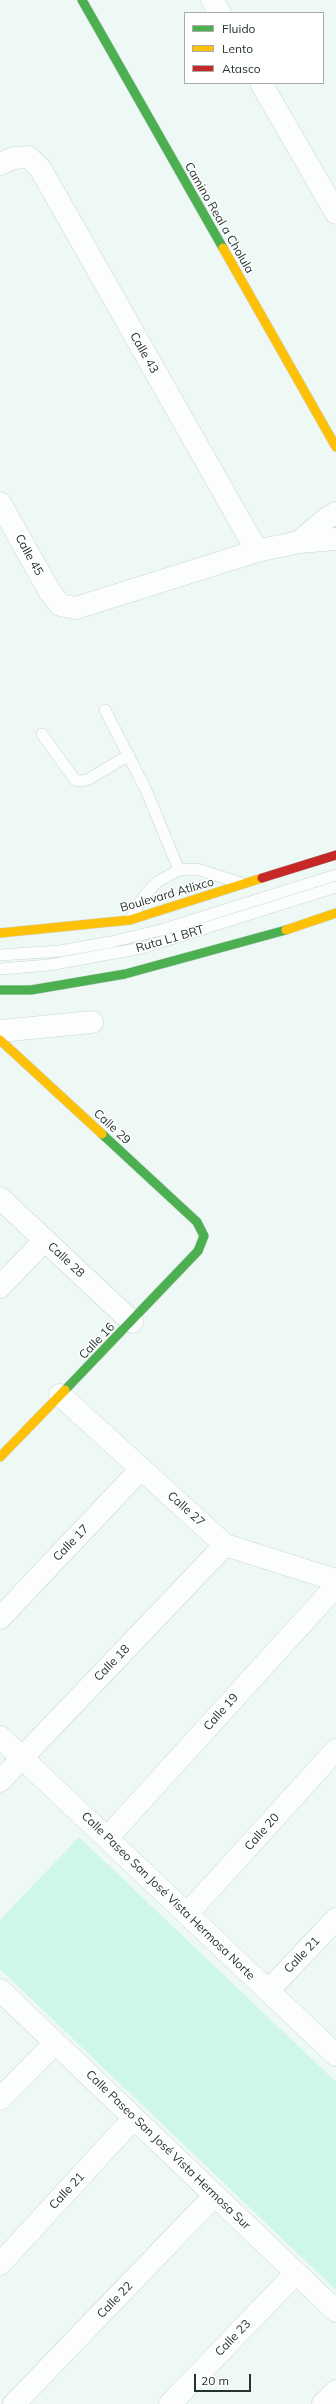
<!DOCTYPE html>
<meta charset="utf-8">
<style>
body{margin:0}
#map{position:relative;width:336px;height:2404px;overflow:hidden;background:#eef9f6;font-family:Mulish,sans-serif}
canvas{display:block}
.legend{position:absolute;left:184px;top:12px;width:140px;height:72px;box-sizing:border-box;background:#fff;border:1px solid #a8adab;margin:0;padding:5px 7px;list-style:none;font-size:12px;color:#25322e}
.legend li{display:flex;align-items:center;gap:8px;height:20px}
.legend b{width:20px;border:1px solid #a8adab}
.scale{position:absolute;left:194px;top:2374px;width:57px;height:18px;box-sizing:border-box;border:2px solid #25322e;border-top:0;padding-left:5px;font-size:12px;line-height:14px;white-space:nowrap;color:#25322e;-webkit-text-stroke:3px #fff;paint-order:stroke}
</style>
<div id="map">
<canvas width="336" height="2404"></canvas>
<ul class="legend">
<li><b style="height:5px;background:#4caf50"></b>Fluido</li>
<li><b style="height:5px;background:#ffc107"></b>Lento</li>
<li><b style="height:5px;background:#c62828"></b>Atasco</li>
</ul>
<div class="scale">20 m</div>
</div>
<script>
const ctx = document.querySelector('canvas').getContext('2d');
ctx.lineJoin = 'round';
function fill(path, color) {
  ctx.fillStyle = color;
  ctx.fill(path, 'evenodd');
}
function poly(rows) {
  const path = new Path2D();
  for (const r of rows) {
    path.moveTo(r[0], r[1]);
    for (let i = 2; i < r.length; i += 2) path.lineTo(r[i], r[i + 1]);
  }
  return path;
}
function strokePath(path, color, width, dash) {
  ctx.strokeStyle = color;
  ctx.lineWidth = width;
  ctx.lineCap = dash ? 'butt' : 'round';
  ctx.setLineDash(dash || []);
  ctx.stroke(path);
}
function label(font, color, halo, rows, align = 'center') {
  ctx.font = font + ' Mulish,sans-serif';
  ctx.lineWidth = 3;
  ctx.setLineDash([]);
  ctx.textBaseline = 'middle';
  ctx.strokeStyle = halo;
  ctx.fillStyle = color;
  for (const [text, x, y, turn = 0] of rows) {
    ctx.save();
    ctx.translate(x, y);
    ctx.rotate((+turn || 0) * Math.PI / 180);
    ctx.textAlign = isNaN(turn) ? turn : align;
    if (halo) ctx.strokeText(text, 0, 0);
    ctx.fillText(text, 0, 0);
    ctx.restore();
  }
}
const green = poly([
 [79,1837,336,2082,336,2290,0,1969,0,1920]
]);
const lane = poly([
 [105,710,146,790,179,870],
 [42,734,75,780,82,781,89,779,129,755],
 [131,918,144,896,157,882,179,870,197,869,241,883],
 [0,955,60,951,111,942,161,930,336,875],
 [0,969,49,965,142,948,336,887]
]);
const street = poly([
 [212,0,220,13],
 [261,83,336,213],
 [0,164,14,158,28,157,40,168,257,551],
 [0,503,50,592,60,605,76,608,257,551,299,542,336,539],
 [299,542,327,518,336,513],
 [0,1031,92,1022],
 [0,1198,132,1322],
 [0,1287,45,1240],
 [60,1395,225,1545,336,1580],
 [0,1618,141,1469],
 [0,1737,336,2055],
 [0,1781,225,1545],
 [107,1838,336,1586],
 [187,1914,336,1750],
 [0,1990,336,2311],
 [268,1991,336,1919],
 [0,2099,55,2043],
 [0,2264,134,2118],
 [14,2404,215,2195],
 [170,2404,296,2273],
 [323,2404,336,2391]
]);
const fast = poly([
 [82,0,223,248],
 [0,990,31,990,125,974,286,930],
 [65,1390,198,1251,204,1236,197,1222,102,1134]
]);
const slow = poly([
 [223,248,336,447],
 [286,930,336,913],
 [0,933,130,920,262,878],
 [0,1040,102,1134],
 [0,1457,65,1390]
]);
const jam = poly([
 [262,878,336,855]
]);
const streetNames = [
 ["Camino Real a Cholula",219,218,60],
 ["Calle 43",144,353,60],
 ["Calle 45",29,555,61],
 ["Boulevard Atlixco",167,895,-16],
 ["Ruta L1 BRT",170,939,-16],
 ["Calle 29",112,1127,43],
 ["Calle 28",66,1260,43],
 ["Calle 16",97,1341,-46],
 ["Calle 27",186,1509,42],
 ["Calle 17",71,1543,-46],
 ["Calle 18",112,1663,-46],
 ["Calle 19",221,1712,-48],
 ["Calle 20",262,1832,-48],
 ["Calle Paseo San José Vista Hermosa Norte",168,1896,44],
 ["Calle 21",302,1955,-46],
 ["Calle Paseo San José Vista Hermosa Sur",168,2150,44],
 ["Calle 21",67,2191,-47],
 ["Calle 22",115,2300,-46],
 ["Calle 23",233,2338,-46]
];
fill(green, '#cef6ea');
strokePath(lane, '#c9d5d1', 12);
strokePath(street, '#c9d5d1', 23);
strokePath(fast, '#c9d5d1', 10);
strokePath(slow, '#c9d5d1', 10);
strokePath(jam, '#c9d5d1', 10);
strokePath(lane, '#fcfefe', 11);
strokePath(street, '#fcfefe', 22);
strokePath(fast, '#4caf50', 9);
strokePath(slow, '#ffc107', 9);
strokePath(jam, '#c62828', 9);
label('12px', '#25322e', '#fff', streetNames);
</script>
